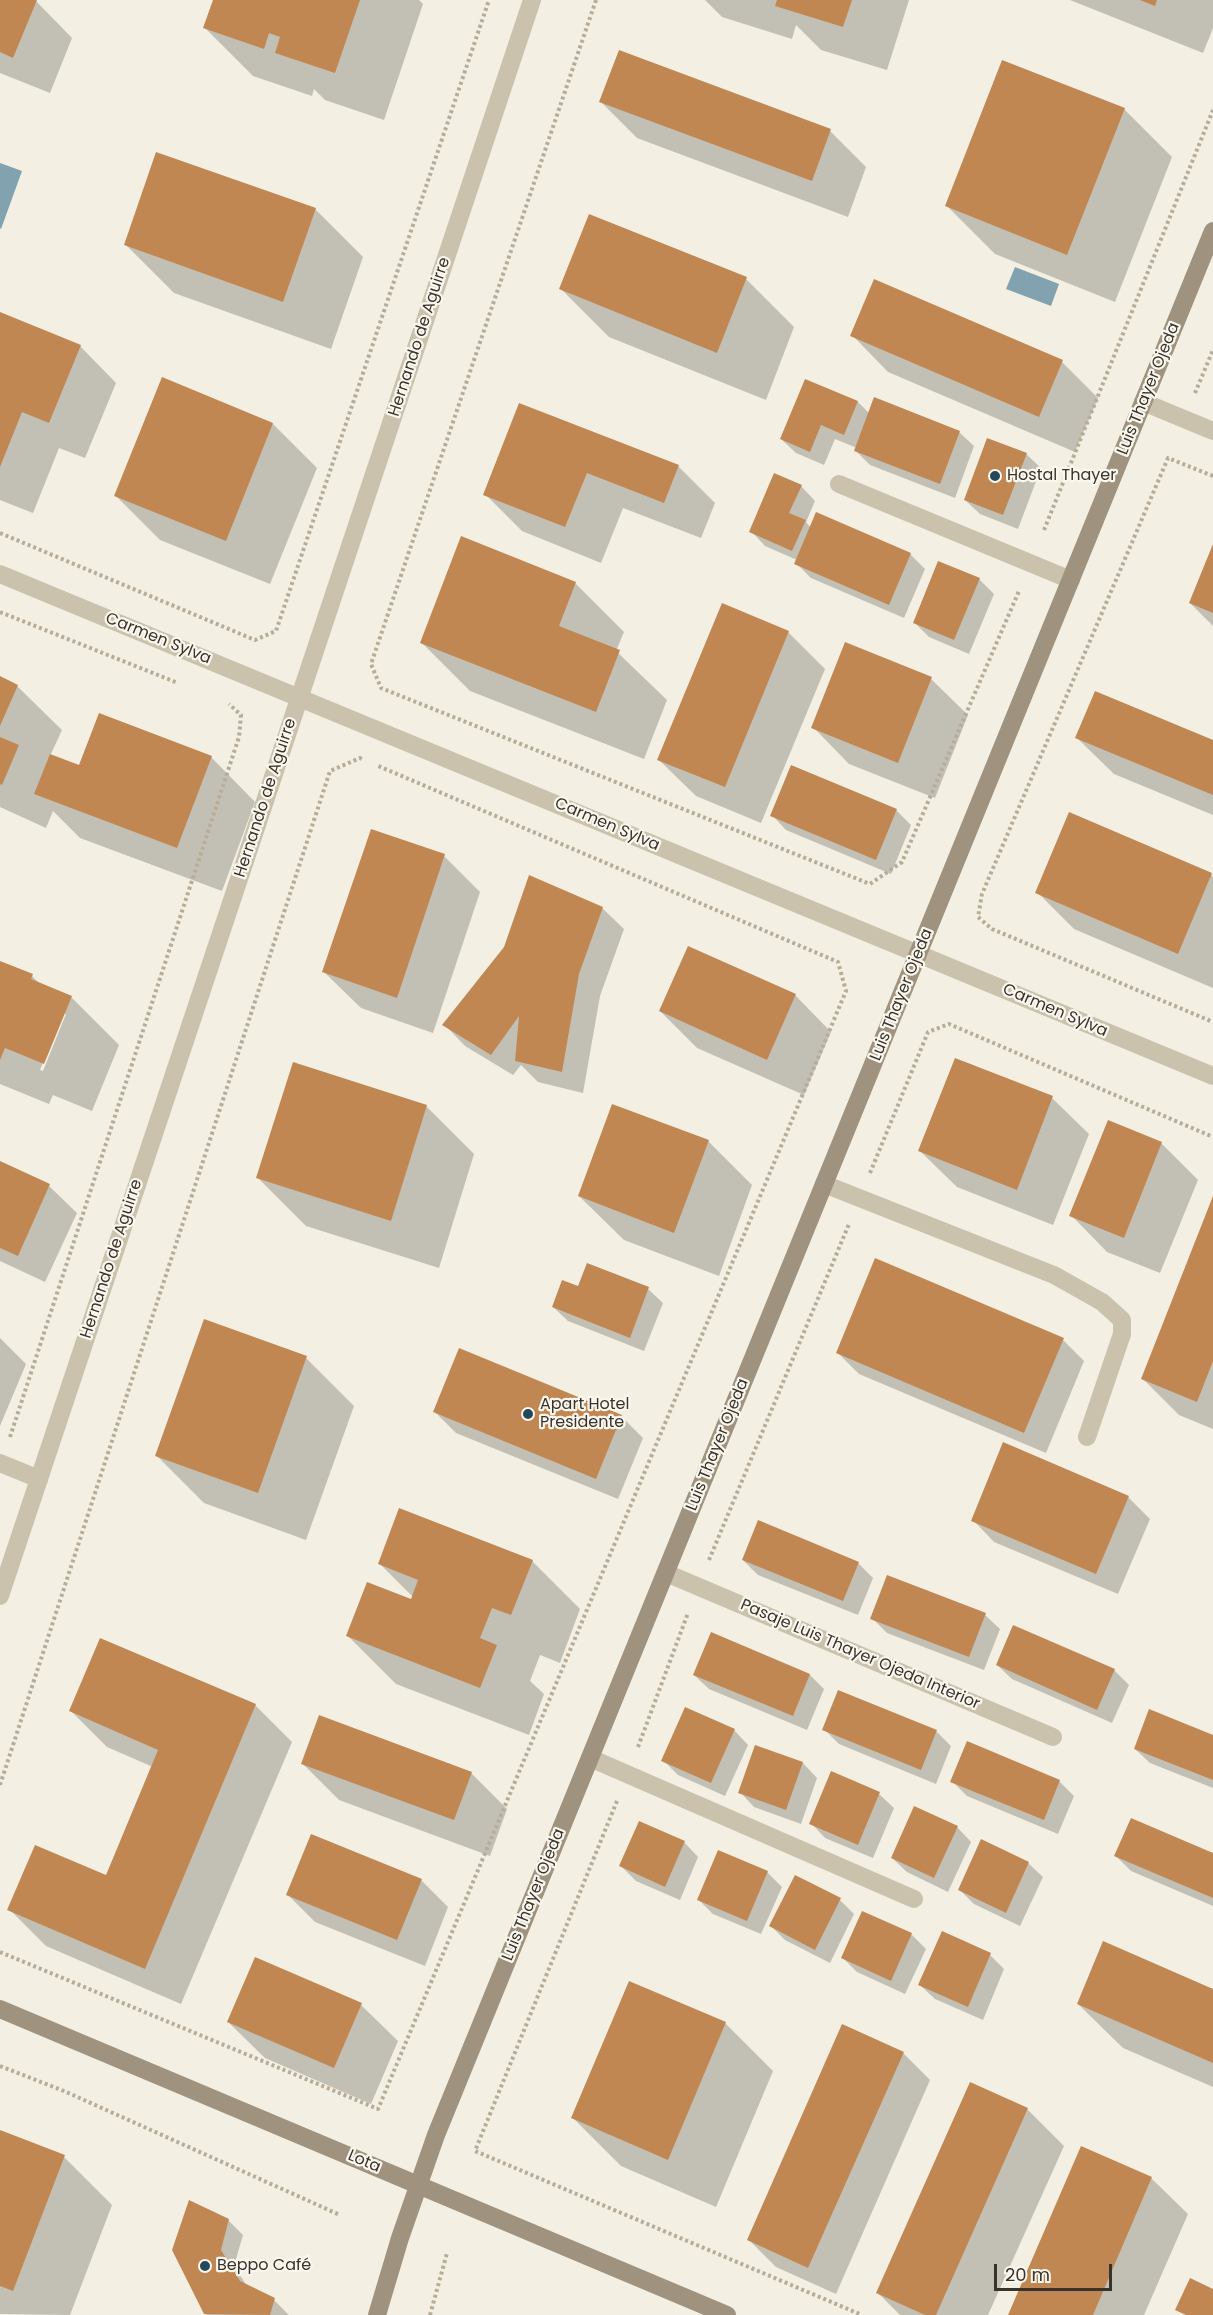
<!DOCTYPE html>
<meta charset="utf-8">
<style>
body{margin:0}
#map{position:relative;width:1213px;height:2315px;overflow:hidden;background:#f3efe2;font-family:Poppins,sans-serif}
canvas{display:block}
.scale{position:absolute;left:994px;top:2264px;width:118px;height:27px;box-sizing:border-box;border:3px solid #3a332c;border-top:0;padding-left:8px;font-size:18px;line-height:21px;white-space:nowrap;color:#3a332c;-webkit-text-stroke:4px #faf7ee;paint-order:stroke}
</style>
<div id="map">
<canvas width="1213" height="2315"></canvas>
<div class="scale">20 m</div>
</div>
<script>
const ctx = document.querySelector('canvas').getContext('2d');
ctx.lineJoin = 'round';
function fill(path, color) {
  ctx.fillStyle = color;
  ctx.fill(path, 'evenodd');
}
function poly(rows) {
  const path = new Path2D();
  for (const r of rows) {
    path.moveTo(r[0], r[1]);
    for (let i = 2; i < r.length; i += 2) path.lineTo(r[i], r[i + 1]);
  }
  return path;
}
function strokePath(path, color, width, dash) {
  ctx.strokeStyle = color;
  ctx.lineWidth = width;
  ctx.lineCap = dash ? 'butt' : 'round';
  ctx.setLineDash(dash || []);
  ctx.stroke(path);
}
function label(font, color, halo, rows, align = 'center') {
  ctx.font = font + ' Poppins,sans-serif';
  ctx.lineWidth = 4.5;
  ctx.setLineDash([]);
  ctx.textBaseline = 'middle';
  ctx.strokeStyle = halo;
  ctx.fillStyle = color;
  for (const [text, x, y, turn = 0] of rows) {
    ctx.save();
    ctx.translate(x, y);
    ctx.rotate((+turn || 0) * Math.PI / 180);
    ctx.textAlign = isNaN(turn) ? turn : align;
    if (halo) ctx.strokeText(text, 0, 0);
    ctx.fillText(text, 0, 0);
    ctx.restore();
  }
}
const water = poly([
 [0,163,22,171,1,229,0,228],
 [1015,267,1059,284,1051,306,1006,289]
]);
const shadow = poly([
 [0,0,36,1,72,38,50,93,0,73],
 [215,0,419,0,423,4,384,120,325,100,314,89,312,96,253,76,205,28],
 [705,0,909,0,887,70,821,50,796,25,792,39,722,17],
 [1070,0,1213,0,1213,28,1203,53],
 [601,102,830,131,866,167,848,217,637,138],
 [1124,109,1172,157,1115,302,995,254,947,206],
 [315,209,363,257,331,349,174,293,126,245],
 [746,279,794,327,766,400,609,337,561,289],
 [0,313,80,346,116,383,85,458,59,448,33,513,0,500],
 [852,335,1062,362,1098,398,1075,452,888,372],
 [805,381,858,402,870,414,959,432,974,446,955,498,870,465,856,451,857,448,835,439,824,465,796,453,781,439],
 [520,405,678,466,715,503,701,538,623,508,601,563,522,531,485,494],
 [273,424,317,468,270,584,160,540,116,496],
 [1026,454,1041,468,1018,529,980,514,965,500],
 [801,486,815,501,806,522,811,528,910,554,925,569,904,618,811,578,796,563,797,560,765,546,751,531],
 [1213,548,1213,626,1190,603],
 [979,579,994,594,969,654,929,637,915,623],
 [575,583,624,632,616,651,667,700,644,759,470,691,421,642],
 [788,632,825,669,761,823,696,796,659,760],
 [0,678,17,686,62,730,50,756,80,767,211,757,255,802,222,891,80,838,53,811,46,828,0,807],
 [931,679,968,715,935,798,849,764,813,727],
 [1077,738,1213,742,1213,815,1114,774],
 [896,810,911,825,891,874,786,830,772,815],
 [444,856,480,892,433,1033,361,1008,324,972],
 [1211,874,1213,877,1213,988,1074,929,1037,892],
 [602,908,624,929,600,996,583,1093,538,1082,521,1065,513,1075,465,1046,444,1024],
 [0,963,32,976,42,986,71,997,119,1045,92,1111,53,1095,49,1104,0,1084],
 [62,1014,66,1014,43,1071,40,1070],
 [795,995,831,1032,804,1095,697,1048,660,1011],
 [1052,1098,1089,1134,1053,1225,957,1187,920,1151],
 [426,1106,474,1154,439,1268,306,1226,258,1178],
 [1108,1122,1161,1143,1198,1180,1160,1273,1107,1252,1071,1215],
 [708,1141,752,1185,719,1276,624,1240,579,1196],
 [0,1163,49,1186,77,1213,45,1282,0,1261],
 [1213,1200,1213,1429,1179,1415,1143,1379],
 [579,1288,648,1289,663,1303,644,1351,568,1321,553,1307],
 [0,1338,26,1364,0,1426],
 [1063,1340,1084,1361,1046,1453,859,1374,838,1353],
 [306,1358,354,1406,306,1540,204,1503,156,1455],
 [435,1412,621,1416,643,1438,618,1499,456,1433],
 [1004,1444,1128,1497,1150,1519,1118,1594,994,1542,973,1520],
 [743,1560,858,1563,873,1578,858,1615,758,1575],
 [532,1561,580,1609,560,1663,540,1655,530,1681,544,1694,529,1735,396,1684,348,1636,412,1601,413,1597,380,1564],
 [985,1615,1000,1629,984,1670,887,1633,872,1618],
 [997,1665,1114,1670,1129,1685,1112,1723,1012,1679],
 [694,1675,810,1675,824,1689,807,1730,709,1689],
 [839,1692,937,1732,951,1746,936,1784,839,1744,824,1729],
 [255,1705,292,1742,181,2004,46,1946,9,1909,107,1877,153,1767,107,1747,71,1711],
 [734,1730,748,1745,725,1796,678,1775,663,1760],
 [1213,1736,1213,1788,1150,1763,1135,1749],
 [968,1743,1059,1781,1074,1796,1058,1834,967,1796,952,1781],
 [756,1747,803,1763,817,1778,801,1824,754,1807,740,1792],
 [302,1763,471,1773,507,1809,490,1856,339,1800],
 [832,1773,879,1794,894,1808,873,1858,825,1838,811,1823],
 [957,1827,971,1842,948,1892,907,1872,892,1858],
 [684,1842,698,1857,680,1900,636,1881,621,1866],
 [1213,1855,1213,1906,1131,1871,1116,1856],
 [1028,1863,1043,1877,1020,1926,974,1904,959,1889],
 [767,1872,782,1887,761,1934,713,1914,699,1900],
 [421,1880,448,1907,425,1966,315,1922,288,1895],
 [840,1900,854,1914,830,1963,785,1940,771,1926],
 [863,1913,911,1934,926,1949,905,1994,857,1972,843,1958],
 [990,1955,1004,1969,983,2020,935,1999,920,1985],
 [1213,1991,1213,2087,1123,2048,1078,2004],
 [361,2005,398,2041,371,2104,265,2058,228,2022],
 [725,2023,773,2071,716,2207,621,2166,573,2118],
 [903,2053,930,2080,836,2294,776,2267,749,2240],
 [1027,2109,1064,2146,988,2315,900,2315,878,2293],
 [0,2132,64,2157,112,2205,70,2315,0,2314],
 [1151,2178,1188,2214,1144,2315,1009,2315],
 [228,2220,243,2235,234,2266,247,2286,274,2300,289,2315,207,2315,205,2313]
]);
const building = poly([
 [0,0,37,0,13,58,0,52],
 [213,0,360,0,335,73,275,53,280,37,269,33,264,49,203,28],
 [777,0,852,0,843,27,775,6],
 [1140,0,1157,0,1155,6],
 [619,50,831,129,812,181,599,102],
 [1002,60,1125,108,1067,255,945,206],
 [156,152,316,208,283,302,124,245],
 [589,214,747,277,717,353,559,289],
 [874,279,1063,360,1039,417,850,336],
 [0,312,81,345,49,423,22,412,0,467],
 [162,377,273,423,226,541,114,496],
 [805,379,858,401,844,435,821,425,810,452,780,439],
 [874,397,960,431,940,484,854,451],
 [519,403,679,465,664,503,587,473,565,527,483,495],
 [987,438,1027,453,1003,515,964,500],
 [774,473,802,485,789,513,806,520,792,551,749,532],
 [816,512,911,553,889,605,794,564],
 [461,536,576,582,559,626,620,650,596,712,420,643],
 [1213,544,1213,613,1189,603],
 [938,561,980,578,954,640,913,623],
 [722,603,789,631,725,787,657,760],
 [845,642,932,677,898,763,811,728],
 [0,676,18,685,0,726],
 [1095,691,1213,740,1213,795,1075,738],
 [99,713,212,756,177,848,34,794,50,754,79,765],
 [0,737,19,745,2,785,0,784],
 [791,765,897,809,876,860,770,816],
 [1069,812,1212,873,1178,954,1035,893],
 [371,829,445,854,397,998,322,972],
 [529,875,603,907,579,974,562,1072,515,1061,519,1016,491,1055,442,1025,504,947],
 [688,946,796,994,767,1060,659,1011],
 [0,961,33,974,31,979,72,996,44,1064,5,1048,0,1060],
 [955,1058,1053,1096,1017,1190,918,1151],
 [293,1062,427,1105,391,1221,256,1178],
 [612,1104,709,1140,674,1233,578,1196],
 [1108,1120,1162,1142,1124,1238,1069,1216],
 [0,1161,50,1184,18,1256,0,1248],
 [1213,1196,1213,1361,1197,1402,1141,1379],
 [875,1258,1064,1338,1024,1433,836,1353],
 [587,1263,649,1287,630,1338,552,1307,562,1280,578,1286],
 [204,1319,307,1356,258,1493,155,1456],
 [459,1348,622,1415,596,1479,433,1412],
 [1003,1442,1129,1496,1096,1574,971,1521],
 [399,1508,533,1560,511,1615,492,1608,480,1638,497,1645,480,1688,346,1636,367,1582,411,1599,418,1580,378,1564],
 [758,1520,859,1562,843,1601,742,1560],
 [887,1575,986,1613,969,1657,870,1619],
 [1013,1625,1115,1669,1097,1710,996,1665],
 [711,1632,810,1674,793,1716,693,1675],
 [100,1638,256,1704,145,1969,7,1910,35,1845,106,1875,158,1750,69,1711],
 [838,1690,937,1730,921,1770,822,1730],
 [685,1707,735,1729,711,1783,661,1761],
 [1149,1709,1213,1735,1213,1780,1134,1749],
 [319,1715,472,1772,454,1820,301,1764],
 [967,1741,1060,1780,1044,1820,950,1782],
 [755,1745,803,1762,786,1810,738,1793],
 [831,1771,880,1792,858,1845,809,1824],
 [914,1806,958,1826,934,1878,891,1858],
 [1131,1818,1213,1853,1213,1898,1114,1856],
 [639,1821,685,1841,665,1887,619,1866],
 [311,1834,422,1879,397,1940,286,1895],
 [981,1839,1029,1862,1006,1913,958,1890],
 [718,1850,768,1871,747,1921,697,1900],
 [795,1875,841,1898,815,1950,769,1926],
 [862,1911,912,1933,891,1981,841,1958],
 [942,1931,991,1953,968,2007,918,1985],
 [1103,1941,1213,1989,1213,2063,1077,2004],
 [255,1957,362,2003,334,2068,227,2022],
 [629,1981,726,2022,668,2160,571,2118],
 [842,2024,904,2052,808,2268,747,2240],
 [970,2082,1028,2108,936,2315,925,2315,876,2293],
 [0,2130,65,2155,13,2291,0,2286],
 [1081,2146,1152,2177,1093,2315,1008,2315],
 [189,2200,229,2219,221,2250,240,2281,275,2298,270,2315,204,2314,172,2250],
 [1190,2278,1213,2289,1213,2315,1186,2315,1175,2310]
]);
const path = poly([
 [596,0,371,664,381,688,870,884,902,862,1019,591],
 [1195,393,1213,350],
 [1213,476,1168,458,982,894,978,917,992,929,1213,1022],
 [1044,530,1213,110],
 [0,533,255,640,276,631,489,0],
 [0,612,178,683],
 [870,1173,928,1032,949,1024,1213,1137],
 [10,1437,239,737,241,715,229,704],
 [709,1560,849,1224],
 [638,1747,688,1613],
 [0,1785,330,771,360,758,363,760],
 [617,1801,475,2151,862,2315],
 [0,1952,378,2109,846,991,838,962,376,765],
 [0,2066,64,2091,340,2215],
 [430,2315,447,2253]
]);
const lane = poly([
 [824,1184,1054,1275,1102,1302,1122,1320,1122,1334,1087,1437],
 [0,1463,39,1479]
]);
const street = poly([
 [1143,402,1213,431],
 [839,484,1071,580],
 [0,574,1213,1076],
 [666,1573,1053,1737],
 [0,1596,532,0],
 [590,1758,914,1899]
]);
const secondary = poly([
 [0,2009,727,2315],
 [377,2315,400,2238,436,2135,1213,231]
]);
const markers = [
 [995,476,6,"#23495a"],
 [528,1414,6,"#23495a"],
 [205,2266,6,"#23495a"]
];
const streetNames = [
 ["Hernando de Aguirre",420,337,-72],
 ["Luis Thayer Ojeda",1149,389,-68],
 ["Carmen Sylva",158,639,22],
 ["Hernando de Aguirre",266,798,-72],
 ["Carmen Sylva",607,825,23],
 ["Luis Thayer Ojeda",902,995,-68],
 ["Carmen Sylva",1055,1011,23],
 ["Hernando de Aguirre",112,1259,-72],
 ["Luis Thayer Ojeda",718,1445,-68],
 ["Pasaje Luis Thayer Ojeda Interior",860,1655,23],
 ["Luis Thayer Ojeda",534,1895,-68],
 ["Lota",364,2162,23]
];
const poiNames = [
 ["Hostal Thayer",1007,476],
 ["Apart Hotel",540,1405],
 ["Presidente",540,1423],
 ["Beppo Café",217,2266]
];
fill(water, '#82a2af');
fill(shadow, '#0003');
fill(building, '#c08752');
strokePath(path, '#b7ac98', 4, [3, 3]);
strokePath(lane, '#cbc2ae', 18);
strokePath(street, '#cbc2ae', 18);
strokePath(secondary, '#9f927f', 18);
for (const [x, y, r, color] of markers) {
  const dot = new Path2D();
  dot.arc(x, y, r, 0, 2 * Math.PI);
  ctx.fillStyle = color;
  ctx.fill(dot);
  strokePath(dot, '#faf7ee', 2);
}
label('16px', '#3a332c', '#faf7ee', streetNames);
label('16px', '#3a332c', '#faf7ee', poiNames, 'left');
</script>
